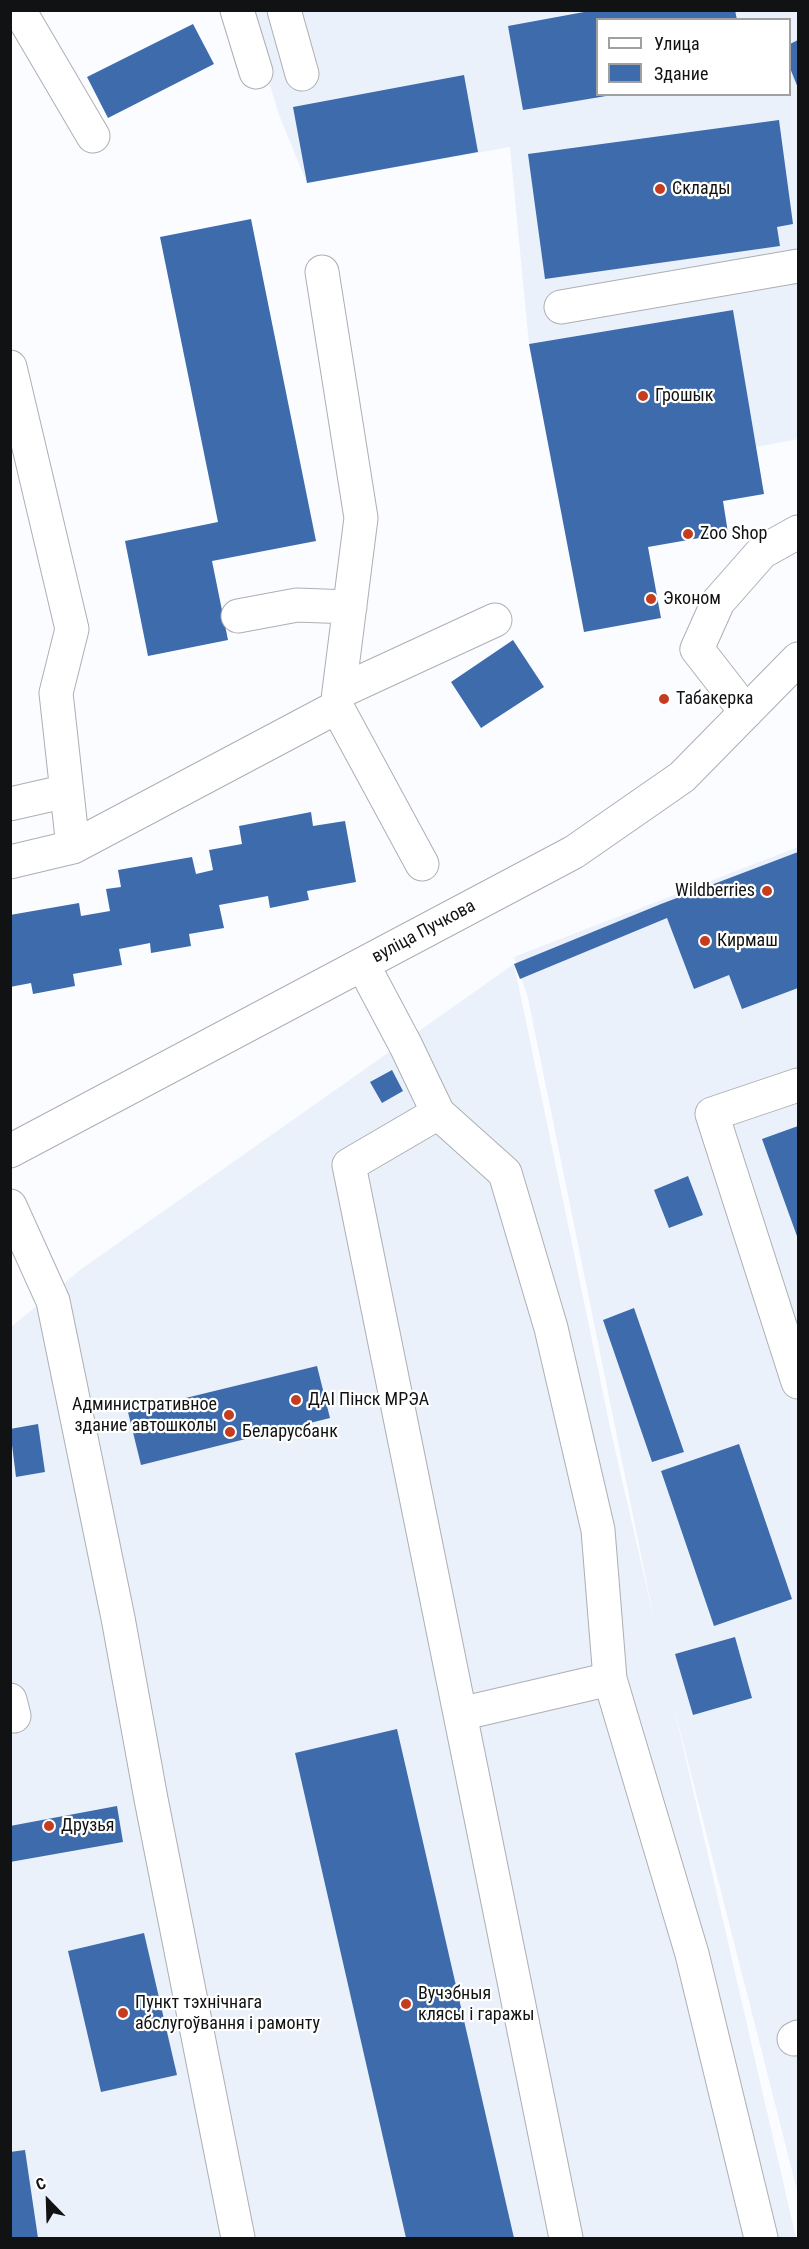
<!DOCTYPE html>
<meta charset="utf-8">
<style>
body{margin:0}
#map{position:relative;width:809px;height:2249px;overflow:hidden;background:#fafcff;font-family:"Roboto Condensed",sans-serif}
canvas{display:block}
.frame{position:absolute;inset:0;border:12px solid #111213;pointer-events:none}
.legend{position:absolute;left:596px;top:18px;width:195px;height:78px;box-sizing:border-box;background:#fff;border:2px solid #a0a0a1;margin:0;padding:8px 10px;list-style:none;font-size:18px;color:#111213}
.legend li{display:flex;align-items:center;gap:12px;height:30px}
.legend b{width:30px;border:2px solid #a0a0a1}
.north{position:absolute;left:18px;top:2171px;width:60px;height:60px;-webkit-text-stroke:4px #fff;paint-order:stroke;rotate:337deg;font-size:16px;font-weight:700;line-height:24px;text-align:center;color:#111213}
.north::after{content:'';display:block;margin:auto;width:21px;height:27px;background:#111213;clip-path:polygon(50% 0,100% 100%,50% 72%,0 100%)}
</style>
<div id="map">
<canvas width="809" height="2249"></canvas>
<div class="frame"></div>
<ul class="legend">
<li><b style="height:8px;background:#fff"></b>Улица</li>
<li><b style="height:16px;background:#3e6bab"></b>Здание</li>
</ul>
<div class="north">С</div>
</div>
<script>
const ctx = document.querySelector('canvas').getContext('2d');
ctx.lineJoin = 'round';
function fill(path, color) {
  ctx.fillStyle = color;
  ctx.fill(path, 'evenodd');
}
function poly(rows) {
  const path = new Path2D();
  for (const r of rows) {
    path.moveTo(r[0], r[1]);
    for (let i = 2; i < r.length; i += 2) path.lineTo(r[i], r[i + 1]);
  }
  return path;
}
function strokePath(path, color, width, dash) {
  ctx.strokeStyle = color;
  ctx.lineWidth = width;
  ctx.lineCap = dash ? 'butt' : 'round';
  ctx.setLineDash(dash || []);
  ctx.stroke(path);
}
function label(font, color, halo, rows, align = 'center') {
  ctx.font = font + ' "Roboto Condensed",sans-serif';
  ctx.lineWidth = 4.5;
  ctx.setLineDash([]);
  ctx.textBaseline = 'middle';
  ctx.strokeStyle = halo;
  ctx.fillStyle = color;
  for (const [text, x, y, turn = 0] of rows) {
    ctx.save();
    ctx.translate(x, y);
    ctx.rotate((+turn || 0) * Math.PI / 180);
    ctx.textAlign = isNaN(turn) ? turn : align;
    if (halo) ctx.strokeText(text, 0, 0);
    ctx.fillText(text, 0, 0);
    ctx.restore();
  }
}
const built = poly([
 [248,11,798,11,798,439,756,447,733,310,529,344,510,147,307,183,279,115],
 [598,20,790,20,790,94,598,94],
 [798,847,798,2194,673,1703,796,2238,11,2238,11,1327,80,1270,514,964,611,1432,654,1619,528,998,514,957]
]);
const building = poly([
 [595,10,735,10,737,20,598,20,598,94,606,96,523,110,508,26],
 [193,24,214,64,108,118,87,77],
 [798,40,798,88,790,68,790,44],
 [464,75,478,152,307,183,293,107],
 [779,120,793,224,777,227,780,246,545,279,528,154],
 [251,219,316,541,212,561,228,640,148,656,125,541,218,522,160,237],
 [733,310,764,494,723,501,728,533,648,547,661,618,584,632,529,344],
 [513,640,544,687,481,728,451,682],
 [311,812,313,826,345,821,356,882,307,891,309,900,270,908,268,896,219,905,224,928,189,934,191,946,151,953,150,943,119,949,122,965,73,974,75,986,33,994,31,983,10,987,10,915,79,903,81,916,110,911,106,889,121,887,118,870,192,857,196,874,213,870,209,850,242,844,239,826],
 [798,852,798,988,742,1009,729,975,694,989,667,918,520,979,514,964,661,904],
 [392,1070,403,1091,382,1103,370,1082],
 [798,1126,798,1239,762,1139],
 [688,1176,703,1215,669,1228,654,1190],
 [634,1308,684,1452,652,1462,603,1320],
 [317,1366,330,1418,141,1465,128,1412],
 [38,1424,45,1472,16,1477,10,1429],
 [739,1444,792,1599,714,1626,661,1471],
 [735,1637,752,1698,693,1715,675,1654],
 [397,1729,514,2238,406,2238,295,1753],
 [117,1806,123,1842,10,1862,10,1826],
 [144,1933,177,2075,101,2092,68,1951],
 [25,2150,38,2238,10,2238,10,2152]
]);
const minor = poly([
 [19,10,93,136],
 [237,10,256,72],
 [284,10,302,74],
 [322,272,361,518,337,707,422,864],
 [561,307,798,266],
 [10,367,72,629,56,693,73,847],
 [238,616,297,605,350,607],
 [339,692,495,620],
 [746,712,697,649,718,602,762,552,798,532],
 [10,804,67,791],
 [10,862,73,847,337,707],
 [363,965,406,1046,438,1113,505,1173,551,1328,598,1530,610,1679,460,1714],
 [798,1085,712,1114,798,1382],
 [438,1113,349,1165,566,2238],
 [10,1151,574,852,682,777,798,659],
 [10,1206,53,1301,118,1618,151,1799,238,2238],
 [610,1679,692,1954,761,2238],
 [10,1700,14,1716],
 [794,2039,798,2037]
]);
const markers = [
 [660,189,6,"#c63c1e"],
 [643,396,6,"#c63c1e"],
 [688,534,6,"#c63c1e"],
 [651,599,6,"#c63c1e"],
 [664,699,6,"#c63c1e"],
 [767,891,6,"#c63c1e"],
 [705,941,6,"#c63c1e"],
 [296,1400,6,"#c63c1e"],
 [229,1415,6,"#c63c1e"],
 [230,1432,6,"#c63c1e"],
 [49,1826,6,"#c63c1e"],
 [406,2004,6,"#c63c1e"],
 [123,2013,6,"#c63c1e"]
];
const poiNames = [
 ["Склады",672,189],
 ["Грошык",655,396],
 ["Zoo Shop",700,534],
 ["Эконом",663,599],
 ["Табакерка",676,699],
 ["Wildberries",755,891,"right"],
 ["Кирмаш",717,941],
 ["ДАІ Пінск МРЭА",308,1400],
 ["Административное",217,1405,"right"],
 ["здание автошколы",217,1426,"right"],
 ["Беларусбанк",242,1432],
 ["Друзья",61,1826],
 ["Вучэбныя",418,1994],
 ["клясы і гаражы",418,2015],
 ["Пункт тэхнічнага",135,2003],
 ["абслугоўвання і рамонту",135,2024]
];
const streetNames = [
 ["вуліца Пучкова",424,932,-28]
];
fill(built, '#eaf1fb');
fill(building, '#3e6bab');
strokePath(minor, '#adafb3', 35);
strokePath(minor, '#fff', 33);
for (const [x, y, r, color] of markers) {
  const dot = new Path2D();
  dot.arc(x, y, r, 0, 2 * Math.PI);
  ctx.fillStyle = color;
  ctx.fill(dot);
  strokePath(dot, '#fff', 2);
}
label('18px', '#111213', '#fff', poiNames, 'left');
label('18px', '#111213', '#fff', streetNames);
</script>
